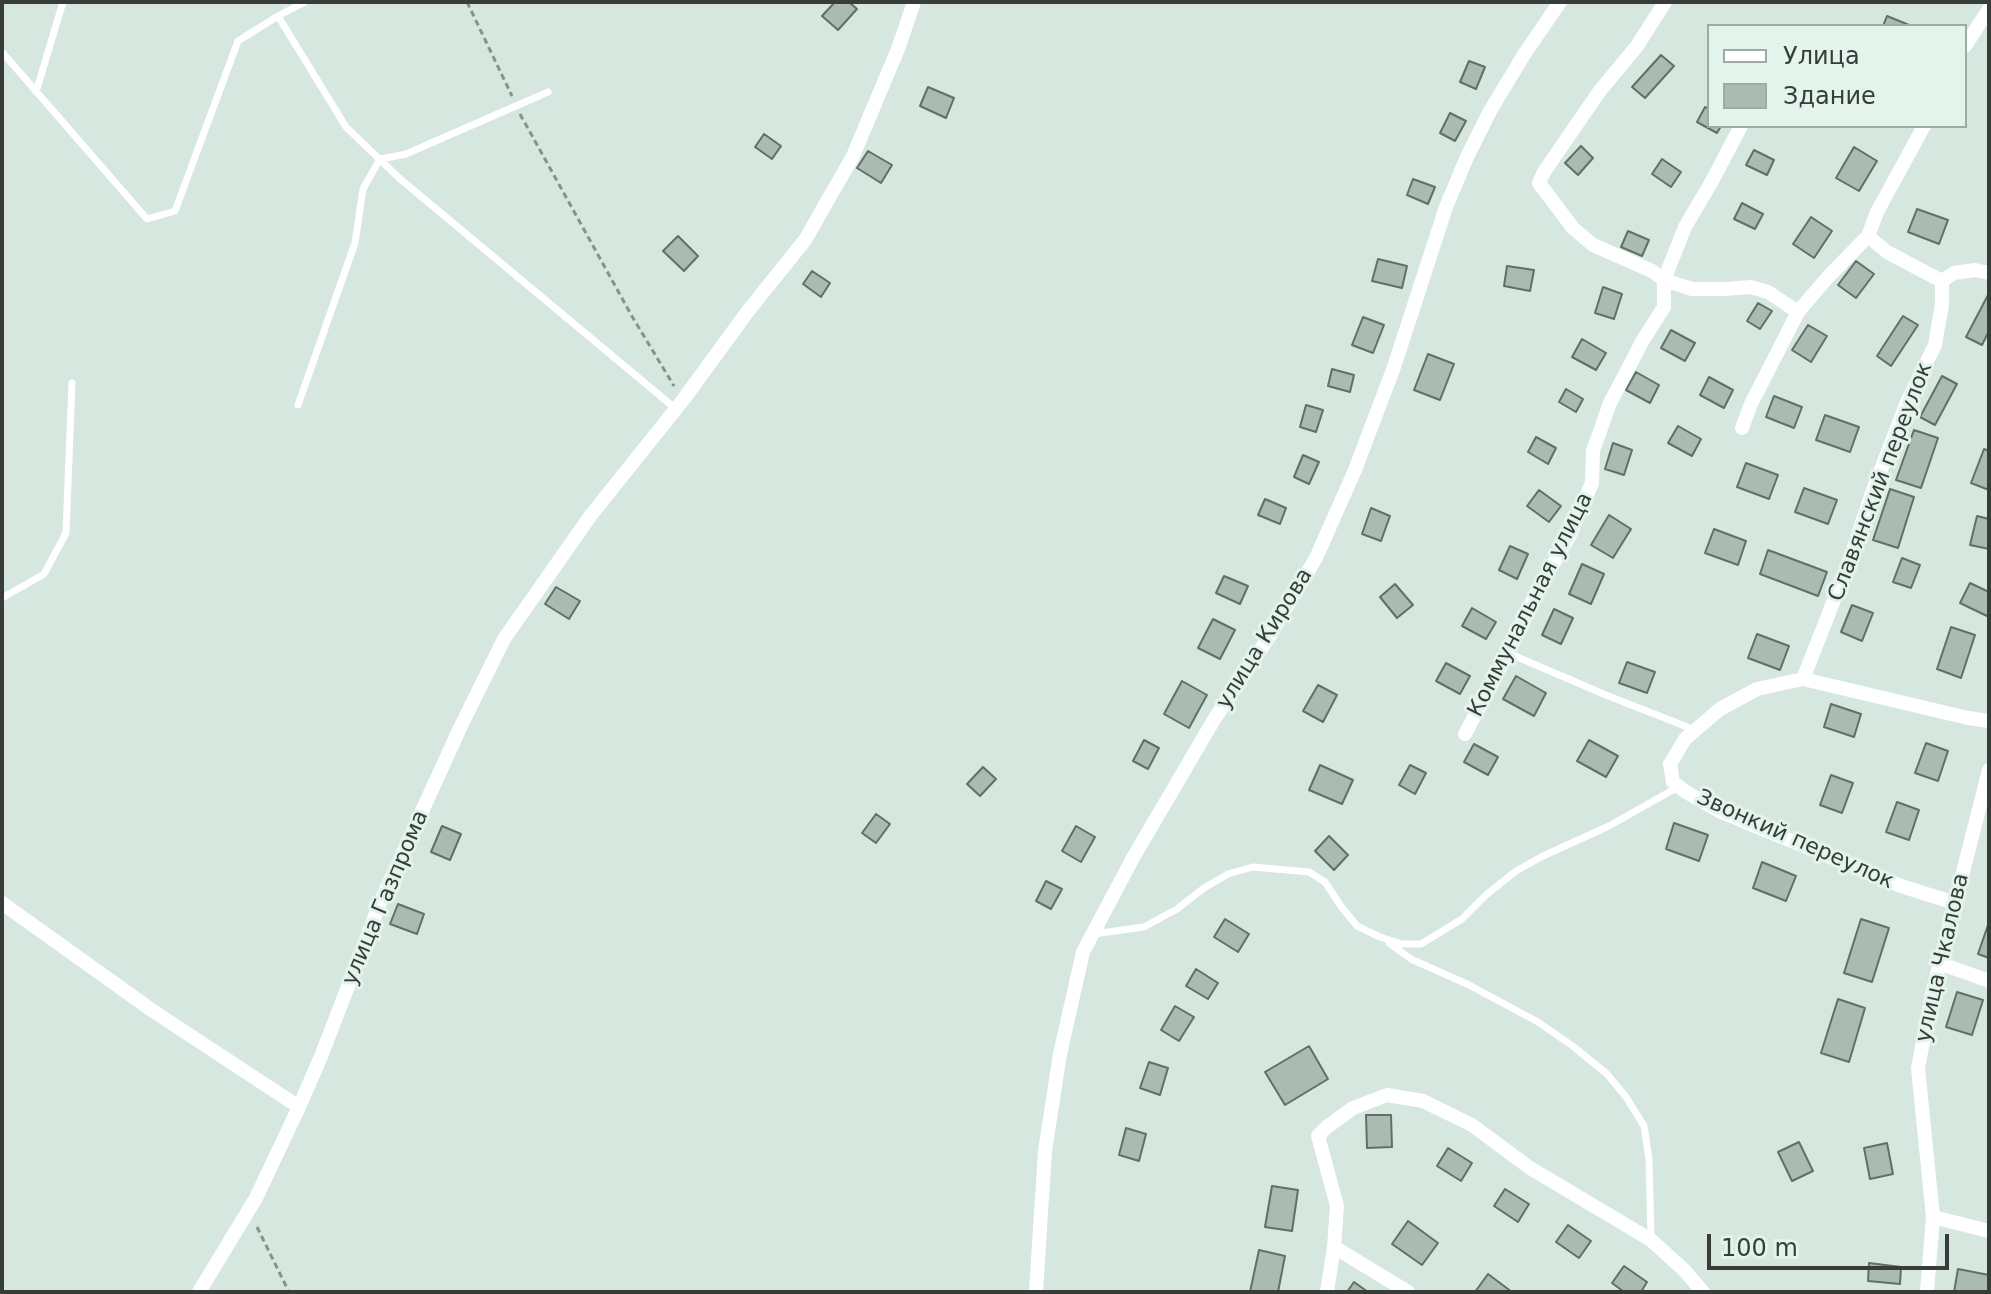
<!DOCTYPE html>
<meta charset="utf-8">
<style>
body{margin:0}
#map{position:relative;width:1991px;height:1294px;overflow:hidden;background:#d5e7de;font-family:"DejaVu Sans",sans-serif}
canvas{display:block}
.frame{position:absolute;inset:0;border:4px solid #373e3a;pointer-events:none}
.legend{position:absolute;left:1707px;top:24px;width:260px;height:104px;box-sizing:border-box;background:#e2f4eb;border:2px solid #9eaba4;margin:0;padding:10px 14px;list-style:none;font-size:24px;color:#373e3a}
.legend li{display:flex;align-items:center;gap:16px;height:40px}
.legend b{width:40px;border:2px solid #9eaba4}
.scale{position:absolute;left:1707px;top:1234px;width:242px;height:36px;box-sizing:border-box;border:4px solid #373e3a;border-top:0;padding-left:10px;font-size:24px;line-height:28px;white-space:nowrap;color:#373e3a;-webkit-text-stroke:6px #e2f4eb;paint-order:stroke}
</style>
<div id="map">
<canvas width="1991" height="1294"></canvas>
<div class="frame"></div>
<ul class="legend">
<li><b style="height:10px;background:#fff"></b>Улица</li>
<li><b style="height:22px;background:#aabcb2"></b>Здание</li>
</ul>
<div class="scale">100 m</div>
</div>
<script>
const ctx = document.querySelector('canvas').getContext('2d');
ctx.lineJoin = 'round';
function fill(path, color) {
  ctx.fillStyle = color;
  ctx.fill(path, 'evenodd');
}
function poly(rows) {
  const path = new Path2D();
  for (const r of rows) {
    path.moveTo(r[0], r[1]);
    for (let i = 2; i < r.length; i += 2) path.lineTo(r[i], r[i + 1]);
  }
  return path;
}
function strokePath(path, color, width, dash) {
  ctx.strokeStyle = color;
  ctx.lineWidth = width;
  ctx.lineCap = dash ? 'butt' : 'round';
  ctx.setLineDash(dash || []);
  ctx.stroke(path);
}
function label(font, color, halo, rows, align = 'center') {
  ctx.font = font + ' "DejaVu Sans",sans-serif';
  ctx.lineWidth = 6;
  ctx.setLineDash([]);
  ctx.textBaseline = 'middle';
  ctx.strokeStyle = halo;
  ctx.fillStyle = color;
  for (const [text, x, y, turn = 0] of rows) {
    ctx.save();
    ctx.translate(x, y);
    ctx.rotate((+turn || 0) * Math.PI / 180);
    ctx.textAlign = isNaN(turn) ? turn : align;
    if (halo) ctx.strokeText(text, 0, 0);
    ctx.fillText(text, 0, 0);
    ctx.restore();
  }
}
const building = poly([
 [835,2,849,2,857,9,838,30,822,16,835,2],
 [1887,16,1909,25,1908,26,1883,26,1887,16],
 [1661,55,1674,66,1645,98,1632,87,1661,55],
 [1469,61,1485,67,1476,89,1460,82,1469,61],
 [928,87,954,98,946,118,920,106,928,87],
 [1705,107,1709,109,1709,126,1721,126,1717,133,1697,122,1705,107],
 [1450,113,1466,121,1455,141,1440,133,1450,113],
 [764,134,781,146,772,159,755,147,764,134],
 [1581,146,1593,158,1578,175,1565,163,1581,146],
 [1854,147,1877,161,1859,191,1836,178,1854,147],
 [1754,150,1774,160,1767,175,1746,165,1754,150],
 [868,151,892,165,881,183,857,168,868,151],
 [1662,159,1681,172,1671,187,1652,174,1662,159],
 [1413,179,1435,187,1428,204,1407,195,1413,179],
 [1742,203,1763,214,1755,229,1734,219,1742,203],
 [1917,209,1948,220,1939,244,1908,232,1917,209],
 [1811,217,1832,231,1814,258,1793,244,1811,217],
 [1628,231,1649,240,1642,256,1621,247,1628,231],
 [678,236,698,256,684,271,663,251,678,236],
 [1378,259,1407,266,1402,288,1372,281,1378,259],
 [1856,261,1874,274,1856,298,1838,285,1856,261],
 [1507,266,1534,270,1530,291,1504,286,1507,266],
 [812,271,830,283,821,297,803,284,812,271],
 [1603,287,1622,294,1614,319,1595,313,1603,287],
 [1988,295,1989,331,1982,345,1966,337,1988,295],
 [1758,303,1772,311,1760,329,1747,321,1758,303],
 [1903,316,1918,325,1891,366,1877,356,1903,316],
 [1363,317,1384,325,1373,353,1352,345,1363,317],
 [1808,325,1827,336,1811,362,1792,350,1808,325],
 [1671,330,1695,343,1685,361,1661,348,1671,330],
 [1582,339,1606,353,1596,370,1572,357,1582,339],
 [1428,354,1454,364,1440,400,1414,390,1428,354],
 [1332,369,1354,375,1350,392,1328,386,1332,369],
 [1636,372,1659,385,1650,403,1626,390,1636,372],
 [1942,376,1957,384,1935,425,1920,417,1942,376],
 [1709,377,1733,390,1724,408,1700,395,1709,377],
 [1566,389,1583,399,1576,412,1559,402,1566,389],
 [1774,396,1802,407,1794,428,1766,417,1774,396],
 [1306,405,1323,410,1316,432,1300,427,1306,405],
 [1825,415,1859,427,1850,452,1816,440,1825,415],
 [1678,426,1701,439,1692,456,1668,443,1678,426],
 [1914,430,1938,438,1921,488,1896,480,1914,430],
 [1536,437,1556,448,1548,464,1528,452,1536,437],
 [1613,443,1632,450,1624,475,1605,469,1613,443],
 [1984,449,1989,451,1989,490,1971,483,1984,449],
 [1303,455,1319,462,1309,484,1294,477,1303,455],
 [1746,463,1778,475,1769,499,1737,487,1746,463],
 [1804,488,1837,500,1828,524,1795,512,1804,488],
 [1890,489,1914,497,1898,548,1873,540,1890,489],
 [1539,490,1561,506,1549,522,1527,506,1539,490],
 [1265,499,1286,508,1280,524,1258,515,1265,499],
 [1371,508,1390,516,1381,541,1362,534,1371,508],
 [1609,515,1631,529,1613,558,1591,545,1609,515],
 [1977,516,1989,519,1989,549,1970,545,1977,516],
 [1714,529,1746,541,1738,565,1705,553,1714,529],
 [1510,546,1528,554,1517,579,1499,570,1510,546],
 [1768,550,1827,572,1818,596,1760,574,1768,550],
 [1902,558,1920,565,1911,588,1893,582,1902,558],
 [1582,564,1604,574,1591,604,1569,594,1582,564],
 [1224,576,1248,586,1240,604,1216,593,1224,576],
 [1970,583,1989,592,1989,612,1987,616,1960,603,1970,583],
 [1395,584,1413,605,1397,618,1380,597,1395,584],
 [556,587,580,601,569,619,545,604,556,587],
 [1852,605,1873,613,1862,641,1841,632,1852,605],
 [1472,608,1496,622,1486,639,1462,626,1472,608],
 [1554,609,1573,618,1561,644,1542,635,1554,609],
 [1213,619,1235,630,1220,659,1198,648,1213,619],
 [1951,627,1975,635,1961,678,1937,669,1951,627],
 [1757,634,1789,646,1780,670,1748,658,1757,634],
 [1627,662,1655,672,1647,693,1619,683,1627,662],
 [1446,663,1470,676,1460,694,1436,681,1446,663],
 [1516,676,1546,693,1534,716,1503,699,1516,676],
 [1182,681,1207,695,1189,728,1164,714,1182,681],
 [1318,685,1337,695,1323,722,1303,711,1318,685],
 [1831,704,1861,714,1854,737,1824,727,1831,704],
 [1144,740,1159,748,1148,769,1133,761,1144,740],
 [1589,740,1618,756,1606,777,1577,761,1589,740],
 [1926,743,1948,751,1938,781,1915,773,1926,743],
 [1474,744,1498,757,1488,775,1464,762,1474,744],
 [1320,765,1353,780,1342,804,1309,790,1320,765],
 [1410,765,1426,773,1415,794,1399,785,1410,765],
 [983,767,996,779,980,796,967,784,983,767],
 [1831,775,1853,783,1842,813,1820,805,1831,775],
 [1897,802,1919,810,1909,840,1886,832,1897,802],
 [876,814,890,824,876,843,862,833,876,814],
 [1674,823,1708,835,1699,861,1666,849,1674,823],
 [442,826,461,834,450,860,431,852,442,826],
 [1076,826,1095,837,1081,862,1062,851,1076,826],
 [1329,836,1348,855,1334,870,1315,851,1329,836],
 [1762,862,1796,876,1786,901,1753,888,1762,862],
 [1046,881,1062,889,1051,909,1036,901,1046,881],
 [398,904,424,914,417,934,390,924,398,904],
 [1225,919,1249,934,1238,952,1214,937,1225,919],
 [1861,919,1889,928,1872,982,1844,973,1861,919],
 [1989,922,1989,958,1978,954,1989,922],
 [1196,969,1218,983,1208,999,1186,986,1196,969],
 [1957,992,1983,1000,1972,1035,1946,1027,1957,992],
 [1838,999,1865,1008,1849,1062,1821,1053,1838,999],
 [1175,1006,1194,1017,1179,1041,1161,1030,1175,1006],
 [1309,1046,1328,1079,1285,1105,1265,1072,1309,1046],
 [1149,1062,1168,1068,1160,1095,1140,1088,1149,1062],
 [1366,1115,1391,1115,1392,1147,1367,1148,1366,1115],
 [1126,1128,1146,1134,1139,1161,1119,1155,1126,1128],
 [1799,1142,1813,1171,1792,1181,1778,1152,1799,1142],
 [1887,1143,1893,1174,1870,1179,1864,1148,1887,1143],
 [1448,1148,1472,1163,1461,1181,1437,1166,1448,1148],
 [1272,1186,1298,1190,1292,1231,1265,1227,1272,1186],
 [1505,1189,1529,1204,1518,1222,1494,1206,1505,1189],
 [1408,1221,1438,1243,1422,1265,1392,1244,1408,1221],
 [1568,1225,1591,1241,1579,1258,1556,1242,1568,1225],
 [1259,1250,1285,1256,1278,1292,1250,1292,1259,1250],
 [1869,1263,1901,1267,1900,1284,1868,1281,1869,1263],
 [1624,1266,1647,1282,1641,1292,1624,1292,1612,1283,1624,1266],
 [1958,1269,1989,1275,1989,1292,1954,1292,1958,1269],
 [1488,1274,1512,1292,1475,1292,1488,1274],
 [1354,1282,1368,1292,1347,1292,1354,1282]
]);
const path = poly([
 [467,2,512,96],
 [520,114,633,318,674,386],
 [257,1227,289,1292]
]);
const service = poly([
 [278,16,305,2],
 [2,52,147,219,175,211,238,41,278,16,346,127,399,178,676,409],
 [36,92,63,2],
 [298,405,355,243,363,189,380,159,406,154,548,92],
 [2,598,44,574,66,533,72,383],
 [1508,653,1606,695,1695,730],
 [1094,934,1144,927,1177,909,1204,888,1228,874,1253,867,1309,872,1325,882,1340,905,1357,926,1380,937,1402,944,1421,944,1462,919,1486,895,1516,871,1543,856,1609,826,1678,787],
 [1389,943,1411,959,1469,985,1538,1022,1574,1047,1607,1074,1626,1097,1644,1126,1649,1159,1651,1238]
]);
const minor = poly([
 [1665,2,1637,46,1599,92,1544,172,1539,183,1573,228,1593,245,1652,271,1664,280,1692,289,1725,289,1751,287,1768,292,1798,312],
 [1965,46,1989,9],
 [1868,236,1887,252,1942,281,1954,273,1975,270,1989,273],
 [1742,428,1751,404,1798,312,1828,277,1868,236,1877,212,1924,126],
 [1803,679,1849,562,1872,493,1907,402,1935,345,1942,304,1942,281],
 [1465,734,1508,653,1536,593,1569,537,1592,483,1593,451,1610,403,1643,340,1664,307,1664,280,1685,227,1712,181,1741,126],
 [2,903,153,1011,299,1107],
 [1955,903,1901,886,1719,811,1686,792,1673,782,1670,764,1685,739,1720,709,1757,689,1803,679,1968,718,1989,721],
 [1939,963,1989,981],
 [1933,1217,1989,1231],
 [1334,1247,1408,1292],
 [199,1292,256,1198,299,1107,322,1054,380,903,460,728,504,639,591,515,683,400,748,311,805,240,853,156,898,49,914,2],
 [1036,1292,1045,1151,1060,1054,1083,952,1134,856,1215,718,1269,637,1316,558,1355,470,1394,367,1446,207,1467,157,1490,111,1525,53,1560,2],
 [1327,1292,1334,1247,1337,1206,1318,1136,1327,1127,1353,1108,1387,1095,1423,1101,1472,1125,1530,1168,1651,1240,1684,1270,1703,1292],
 [1927,1292,1933,1217,1918,1068,1932,994,1989,770]
]);
const streetNames = [
 ["Славянский переулок",1881,482,-69],
 ["Коммунальная улица",1531,605,-63],
 ["улица Кирова",1265,639,-58],
 ["Звонкий переулок",1795,840,24],
 ["улица Газпрома",386,898,-67],
 ["улица Чкалова",1943,958,-77]
];
fill(building, '#aabcb2');
strokePath(building, '#607067', 2);
strokePath(path, '#86938c', 3, [6, 4]);
strokePath(service, '#fff', 7);
strokePath(minor, '#fff', 14);
label('22px', '#373e3a', '#e2f4eb', streetNames);
</script>
